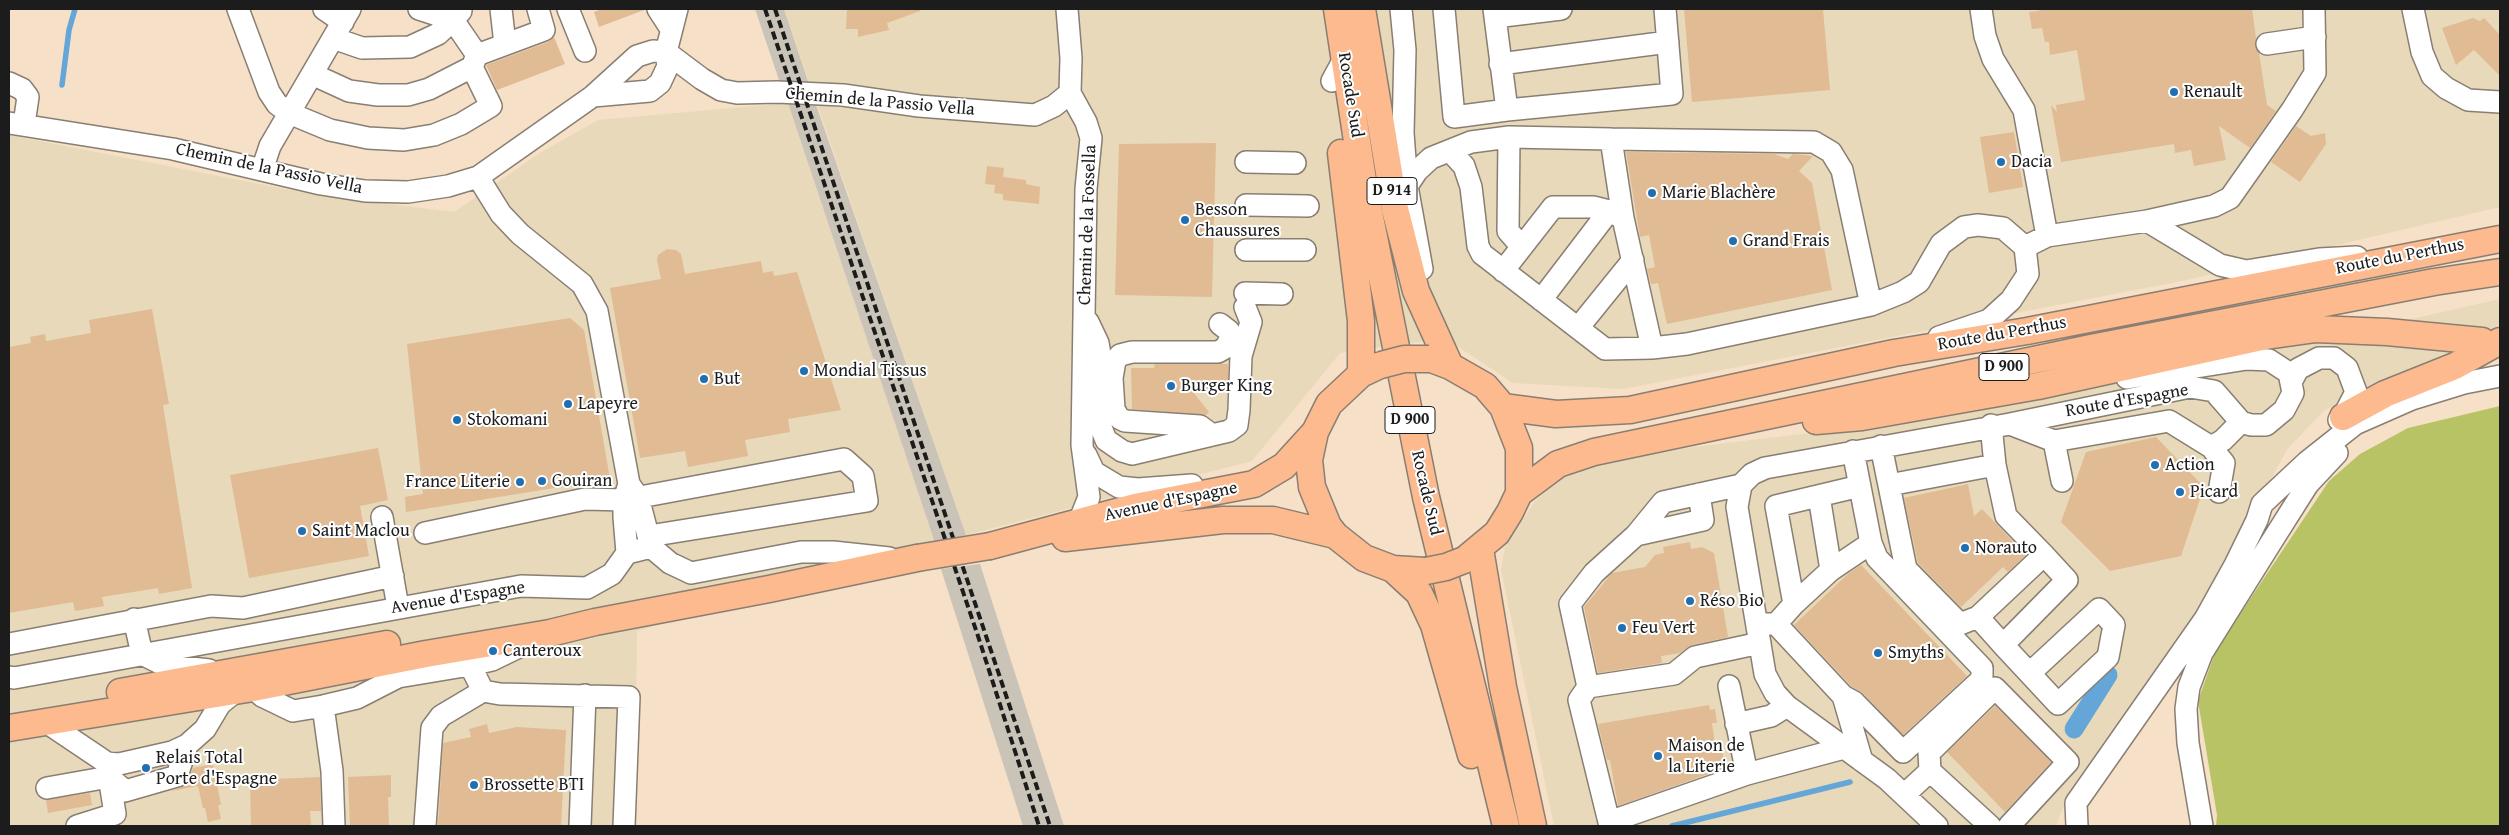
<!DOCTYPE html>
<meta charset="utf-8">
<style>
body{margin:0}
#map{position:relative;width:2509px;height:835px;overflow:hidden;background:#f6e0c7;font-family:"Gentium Book Plus",serif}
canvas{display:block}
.frame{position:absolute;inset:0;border:10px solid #1c1c1c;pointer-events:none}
</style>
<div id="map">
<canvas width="2509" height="835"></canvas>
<div class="frame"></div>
</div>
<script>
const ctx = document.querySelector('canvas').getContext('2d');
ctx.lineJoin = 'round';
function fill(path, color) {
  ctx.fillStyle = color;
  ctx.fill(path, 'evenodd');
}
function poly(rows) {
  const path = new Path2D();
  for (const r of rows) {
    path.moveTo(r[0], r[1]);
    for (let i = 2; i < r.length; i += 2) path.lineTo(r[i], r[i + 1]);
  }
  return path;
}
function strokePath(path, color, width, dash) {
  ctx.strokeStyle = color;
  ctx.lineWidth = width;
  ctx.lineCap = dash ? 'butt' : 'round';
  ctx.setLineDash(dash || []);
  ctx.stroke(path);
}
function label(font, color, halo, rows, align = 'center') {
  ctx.font = font + ' "Gentium Book Plus",serif';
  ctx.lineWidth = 4;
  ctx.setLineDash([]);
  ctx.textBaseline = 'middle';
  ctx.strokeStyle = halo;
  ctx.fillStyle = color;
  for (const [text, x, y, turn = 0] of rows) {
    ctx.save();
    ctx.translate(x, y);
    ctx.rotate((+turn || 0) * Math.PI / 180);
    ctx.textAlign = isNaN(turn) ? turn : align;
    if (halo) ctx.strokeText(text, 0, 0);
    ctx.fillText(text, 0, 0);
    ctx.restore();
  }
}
const built = poly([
 [784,9,2500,9,2500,207,2187,280,1623,389,1513,383,1445,338,1340,353,1252,461,966,535],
 [788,103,935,543,637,631,634,826,9,826,9,135,321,196,454,212,540,153,598,120],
 [2500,299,2500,324,2476,347,2389,379,2325,410,2288,448,2203,601,2070,790,2056,826,1554,826,1501,569,1505,547,1535,501,1557,480,1586,466,1694,447,1884,424,2314,341]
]);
const industrial = poly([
 [755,9,784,9,809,84,780,83],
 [815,102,966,535,935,543,788,103],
 [980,564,1064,826,1023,826,941,569]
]);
const green = poly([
 [2500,406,2500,826,2216,826,2217,815,2198,701,2216,650,2329,481,2360,454,2408,428]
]);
const stream = poly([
 [62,85,69,30,75,9],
 [1672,826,1850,782]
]);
const canal = poly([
 [2074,729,2108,675]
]);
const building = poly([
 [602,9,644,9,644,10,599,27,594,12],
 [847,9,920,9,920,11,887,23,889,30,858,37,858,29,846,29],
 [1684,9,1823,9,1830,90,1692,102],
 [2039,9,2252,9,2256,38,2255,46,2259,53,2267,105,2276,111,2250,148,2219,126,2226,160,2194,166,2191,150,2175,153,2174,144,2061,162,2051,105,2057,112,2056,105,2085,100,2077,50,2050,55,2049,42,2045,42,2042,28,2032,29,2029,12,2039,11],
 [2473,18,2480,21,2484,18,2500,35,2500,76,2474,50,2456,65,2442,28],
 [554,37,565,64,497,90,486,65,548,42],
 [2296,126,2311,136,2325,133,2326,144,2300,182,2271,162],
 [2014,132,2023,187,1989,193,1980,137],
 [1216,143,1212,297,1115,295,1119,144],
 [1626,152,1774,154,1788,159,1793,154,1813,156,1799,171,1812,183,1832,290,1667,324,1658,283,1651,284,1647,269,1655,267,1649,235,1640,237],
 [987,166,1004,168,1003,177,1026,180,1026,184,1040,187,1039,204,1003,200,1003,194,994,193,995,185,985,184],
 [667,249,676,250,681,254,685,274,761,261,763,273,773,271,774,276,797,272,841,410,788,419,790,432,745,440,748,456,688,467,685,451,640,458,610,288,661,279,657,260,658,255],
 [152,309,169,404,163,405,192,588,159,594,158,588,102,597,104,606,75,611,73,602,9,613,9,347,31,343,30,337,45,334,46,341,91,333,89,320],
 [570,318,584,330,610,479,406,512,405,497,423,494,407,344],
 [1155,364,1228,364,1228,380,1211,380,1211,392,1193,392,1209,412,1206,415,1132,409,1131,368,1154,368],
 [2156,437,2204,487,2181,556,2110,571,2061,522,2086,452],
 [378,448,388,500,360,506,369,556,249,578,230,475],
 [1968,484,1974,516,1982,509,2026,555,2008,572,2003,567,1961,607,1918,563,1904,498],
 [1690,542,1691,549,1702,547,1714,553,1728,637,1692,645,1680,653,1661,656,1662,663,1598,673,1584,607,1612,573,1645,567,1655,555,1664,553,1663,547],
 [1861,565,1967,676,1903,735,1863,693,1851,686,1794,625,1848,574],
 [1709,705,1710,710,1715,709,1717,723,1712,723,1716,752,1722,751,1725,768,1618,806,1610,760,1607,760,1598,724],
 [1995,706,2051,762,2005,812,1947,752],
 [487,724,489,733,517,727,566,730,561,826,438,826,443,743,471,737,469,729],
 [213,764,221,805,218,805,221,819,208,822,205,808,203,808,198,786,172,791,186,785,193,768],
 [391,775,391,797,388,797,389,826,350,826,348,777],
 [320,777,321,811,310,811,311,826,251,826,250,780],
 [90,793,92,805,48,813,46,800]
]);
const minor = poly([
 [238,9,269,92,277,104,289,113,330,130,368,138,404,140,434,135,461,124,491,106,472,67,477,55,544,30,538,9],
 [324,9,343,22],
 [419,9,453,20,461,11],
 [501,9,505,44],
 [568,9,585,51],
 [658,9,671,29],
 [1067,9,1071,58,1070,93,1086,122,1091,138,1086,189,1082,445,1089,497,1079,522],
 [1401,9,1405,50,1403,133,1407,186,1422,269],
 [1444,9,1454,117,1507,110],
 [1494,9,1507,110,1672,94,1665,9],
 [1981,9,1985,36,1993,59,2024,110,2047,236],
 [2413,9,2422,52,2432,76,2446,88,2468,100,2500,102],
 [1495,17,1561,9],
 [333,38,362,48,410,47,438,34,453,20,477,55],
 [2267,44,2315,37],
 [1500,64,1668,42],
 [312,74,349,91,378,95,408,95,429,89,472,67],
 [1332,81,1344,59],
 [9,83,22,89,28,97,24,124],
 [593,96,650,91,660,83,668,66,666,52,677,9],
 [9,123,173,149,321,184,365,191,408,192,448,186,478,177,593,96,637,56,653,51,666,52,702,79,721,90,737,93,777,92,843,95,919,106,1035,115,1054,106,1070,93],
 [1509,137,1508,231,1522,247],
 [1611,139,1814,142,1831,152,1842,170,1871,305],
 [1450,151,1464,166,1471,187,1478,246,1482,254,1605,349,1652,348],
 [1246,162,1295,163],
 [262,170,270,146,350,9],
 [478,177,501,214,520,234,582,284,597,311,629,484,638,497,651,547],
 [1407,186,1417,171,1431,158,1471,142,1509,137,1611,139,1623,218],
 [1246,205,1308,206],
 [2147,221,2214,206,2230,198,2292,110,2315,73,2314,9],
 [2025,247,2047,236,2147,221,2220,265,2246,271,2319,259,2357,257],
 [1246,250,1305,250],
 [1503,271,1553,207,1593,207,1609,211,1623,218,1652,348,1687,344,1871,305,1903,292,1919,282,1941,244,1964,227,1978,225,2003,228,2025,247,2028,274,2011,300,1989,320,1939,337],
 [1245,293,1282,294],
 [1541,300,1609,211],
 [1088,322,1098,343,1101,360,1100,425,1106,440,1122,451,1132,454,1229,431,1237,425,1239,410,1241,356,1251,322,1245,307],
 [1578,328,1633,260],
 [2291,382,2298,369,2319,358,2334,358,2347,368,2356,392,2343,417,2339,420],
 [2010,424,2054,441,2169,421,2211,447,2223,440,2241,422],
 [1991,425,1995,465,2006,516,2044,555,2067,580,2003,645,1978,617,2044,555],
 [1212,435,1200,426,1125,421,1119,418,1114,409,1112,378,1115,361,1120,355,1132,352,1218,352,1225,348,1230,340,1229,331,1220,324],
 [2054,441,2062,481],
 [1881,446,1906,569,1960,624,1978,617],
 [2211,447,2224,463,2219,492],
 [1086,455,1094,472,1119,487,1138,489,1192,485],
 [1741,485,1663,502,1636,535,1594,573,1570,604,1588,687,1579,700,1609,822,1747,774,1844,748],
 [1889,485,1995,465],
 [1819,496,1831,570],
 [382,517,398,607],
 [425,533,585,499,624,500,844,459,863,476,867,501,649,536],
 [1636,535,1703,520,1699,494],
 [651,547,670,563,691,573,801,552,833,552,889,558],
 [627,553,624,517,624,500,628,487],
 [1794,604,1776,506,1860,486],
 [134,619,142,654,164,665,209,670],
 [1757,624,1776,624,1794,604,1831,570,1871,543,1853,451],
 [1776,624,1843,696,1862,761],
 [9,644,211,606,243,608,393,576],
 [2003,645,2058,704,2108,657,2114,625,2099,609,2030,673],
 [470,665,483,691,500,694,629,697,624,826],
 [9,677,14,678,521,586,587,588,612,574,627,553,651,547],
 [1729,686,1747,774],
 [1588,687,1674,674,1695,657,1760,643],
 [253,688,262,696,293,711,323,706,357,698,398,677,470,665,492,660,529,642],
 [1843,696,1854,702,1903,752,1982,679,1982,668,1877,558,1871,543],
 [323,706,332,771,334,826],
 [46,722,107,763,115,814,77,826],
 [1736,724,1771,716,1787,706],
 [107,763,119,764,172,752,187,745],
 [109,777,125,791,177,776,187,745,205,729,220,704,236,691],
 [47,788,109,777],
 [1904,795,1930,771],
 [425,826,432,728,441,716,483,691],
 [580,826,585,695],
 [1937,826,1887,779,1787,706,1775,693,1765,674,1737,507,1741,485,1752,474,1765,468,2010,424,2190,387,2214,391,2241,422,2251,425,2266,425,2284,410,2293,393,2289,373,2269,360,2247,359,2127,378],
 [1990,826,1930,771,1929,753,1995,688,2068,762,2009,826],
 [2077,826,2076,803,2205,619,2235,565,2257,520,2262,504,2307,462,2355,424,2412,399,2464,383,2500,376],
 [2202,826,2188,743,2186,709,2189,687,2202,653,2272,541,2308,484,2337,453]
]);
const major = poly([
 [1337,9,1364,187,1426,497,1506,826],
 [1362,9,1395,209,1416,291,1450,366],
 [1341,153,1361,321,1361,374],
 [1434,360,1450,366,1485,386,1503,407,1519,448,1519,493,1510,512,1497,533,1467,558],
 [1378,366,1361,374,1329,404,1315,432,1309,460,1312,487,1328,526,1335,535,1364,558,1393,569,1426,571],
 [1503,407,1556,414,1630,410,1894,353,2027,331,2500,239],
 [2343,417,2385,394,2455,366,2500,341],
 [1816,421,1862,417,2038,386,2266,336,2316,329,2387,332,2482,341],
 [1519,493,1558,464,1594,452,2091,348,2434,282,2500,272],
 [1065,538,1223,520,1273,520,1335,535],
 [990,546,1135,507,1254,484,1284,466,1315,432],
 [1480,549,1503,687,1533,826],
 [1393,569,1419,593,1434,625,1471,755],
 [120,692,387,644],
 [9,728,253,688,426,654,550,633,595,622,769,589,917,558]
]);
const rail = poly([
 [765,9,978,636,1039,826],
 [775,9,1050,826]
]);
const majorBridge = poly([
 [1381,365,1404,359,1429,359],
 [917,558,990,546],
 [1426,571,1446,567,1464,560]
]);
const markers = [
 [2174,92,5,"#1f6fb2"],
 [2001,162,5,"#1f6fb2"],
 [1652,193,5,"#1f6fb2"],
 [1185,220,5,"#1f6fb2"],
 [1733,241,5,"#1f6fb2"],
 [804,371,5,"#1f6fb2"],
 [704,379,5,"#1f6fb2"],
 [1171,386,5,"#1f6fb2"],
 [568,404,5,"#1f6fb2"],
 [457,420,5,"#1f6fb2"],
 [2155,465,5,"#1f6fb2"],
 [542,481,5,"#1f6fb2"],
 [520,482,5,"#1f6fb2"],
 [2180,492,5,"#1f6fb2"],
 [302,531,5,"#1f6fb2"],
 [1965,548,5,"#1f6fb2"],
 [1690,601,5,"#1f6fb2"],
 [1622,628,5,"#1f6fb2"],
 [493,651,5,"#1f6fb2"],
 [1878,653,5,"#1f6fb2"],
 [1658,756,5,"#1f6fb2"],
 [146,768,5,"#1f6fb2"],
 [474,785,5,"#1f6fb2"]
];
const shields = [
 [1392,191,50],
 [2004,367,50],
 [1410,420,50]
];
const shieldNames = [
 ["D 914",1392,191],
 ["D 900",2004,367],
 ["D 900",1410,420]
];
const poiNames = [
 ["Renault",2184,92],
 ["Dacia",2011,162],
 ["Marie Blachère",1662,193],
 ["Besson",1195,210],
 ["Chaussures",1195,231],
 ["Grand Frais",1743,241],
 ["Mondial Tissus",814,371],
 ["But",714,379],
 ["Burger King",1181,386],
 ["Lapeyre",578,404],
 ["Stokomani",467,420],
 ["Action",2165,465],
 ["Gouiran",552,481],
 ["France Literie",510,482,"right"],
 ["Picard",2190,492],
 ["Saint Maclou",312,531],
 ["Norauto",1975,548],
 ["Réso Bio",1700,601],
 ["Feu Vert",1632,628],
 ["Canteroux",503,651],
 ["Smyths",1888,653],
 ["Maison de",1668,746],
 ["la Literie",1668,767],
 ["Relais Total",156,758],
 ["Porte d'Espagne",156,779],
 ["Brossette BTI",484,785]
];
const streetNames = [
 ["Rocade Sud",1350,95,81],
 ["Chemin de la Passio Vella",880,102,5],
 ["Chemin de la Passio Vella",269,169,12],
 ["Chemin de la Fossella",1088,225,-88],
 ["Route du Perthus",2400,257,-11],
 ["Route du Perthus",2002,334,-10],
 ["Route d'Espagne",2127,401,-10],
 ["Rocade Sud",1426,493,77],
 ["Avenue d'Espagne",1171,502,-12],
 ["Avenue d'Espagne",458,598,-9]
];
fill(built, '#e8d9ba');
fill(industrial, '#c9c3b8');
fill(green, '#b7c365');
strokePath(stream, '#65a6d8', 5.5);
strokePath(canal, '#65a6d8', 19);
fill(building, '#e0bb93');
strokePath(minor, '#897e72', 24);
strokePath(major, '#897e72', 29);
strokePath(minor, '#fff', 21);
strokePath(major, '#fcba8e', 26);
strokePath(rail, '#1c1c1c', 4, [8, 4]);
strokePath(majorBridge, '#897e72', 29, []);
strokePath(majorBridge, '#fcba8e', 26);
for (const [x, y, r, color] of markers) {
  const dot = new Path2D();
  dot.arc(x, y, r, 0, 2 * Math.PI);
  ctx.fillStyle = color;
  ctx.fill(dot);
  strokePath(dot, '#fff', 2);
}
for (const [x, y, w] of shields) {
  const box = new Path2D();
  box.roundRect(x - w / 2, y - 13.5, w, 27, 4);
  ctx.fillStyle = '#fff';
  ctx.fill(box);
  strokePath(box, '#1c1c1c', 1);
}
label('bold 16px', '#1c1c1c', null, shieldNames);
label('18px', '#1c1c1c', '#fff', poiNames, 'left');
label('18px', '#1c1c1c', '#fff', streetNames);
</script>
